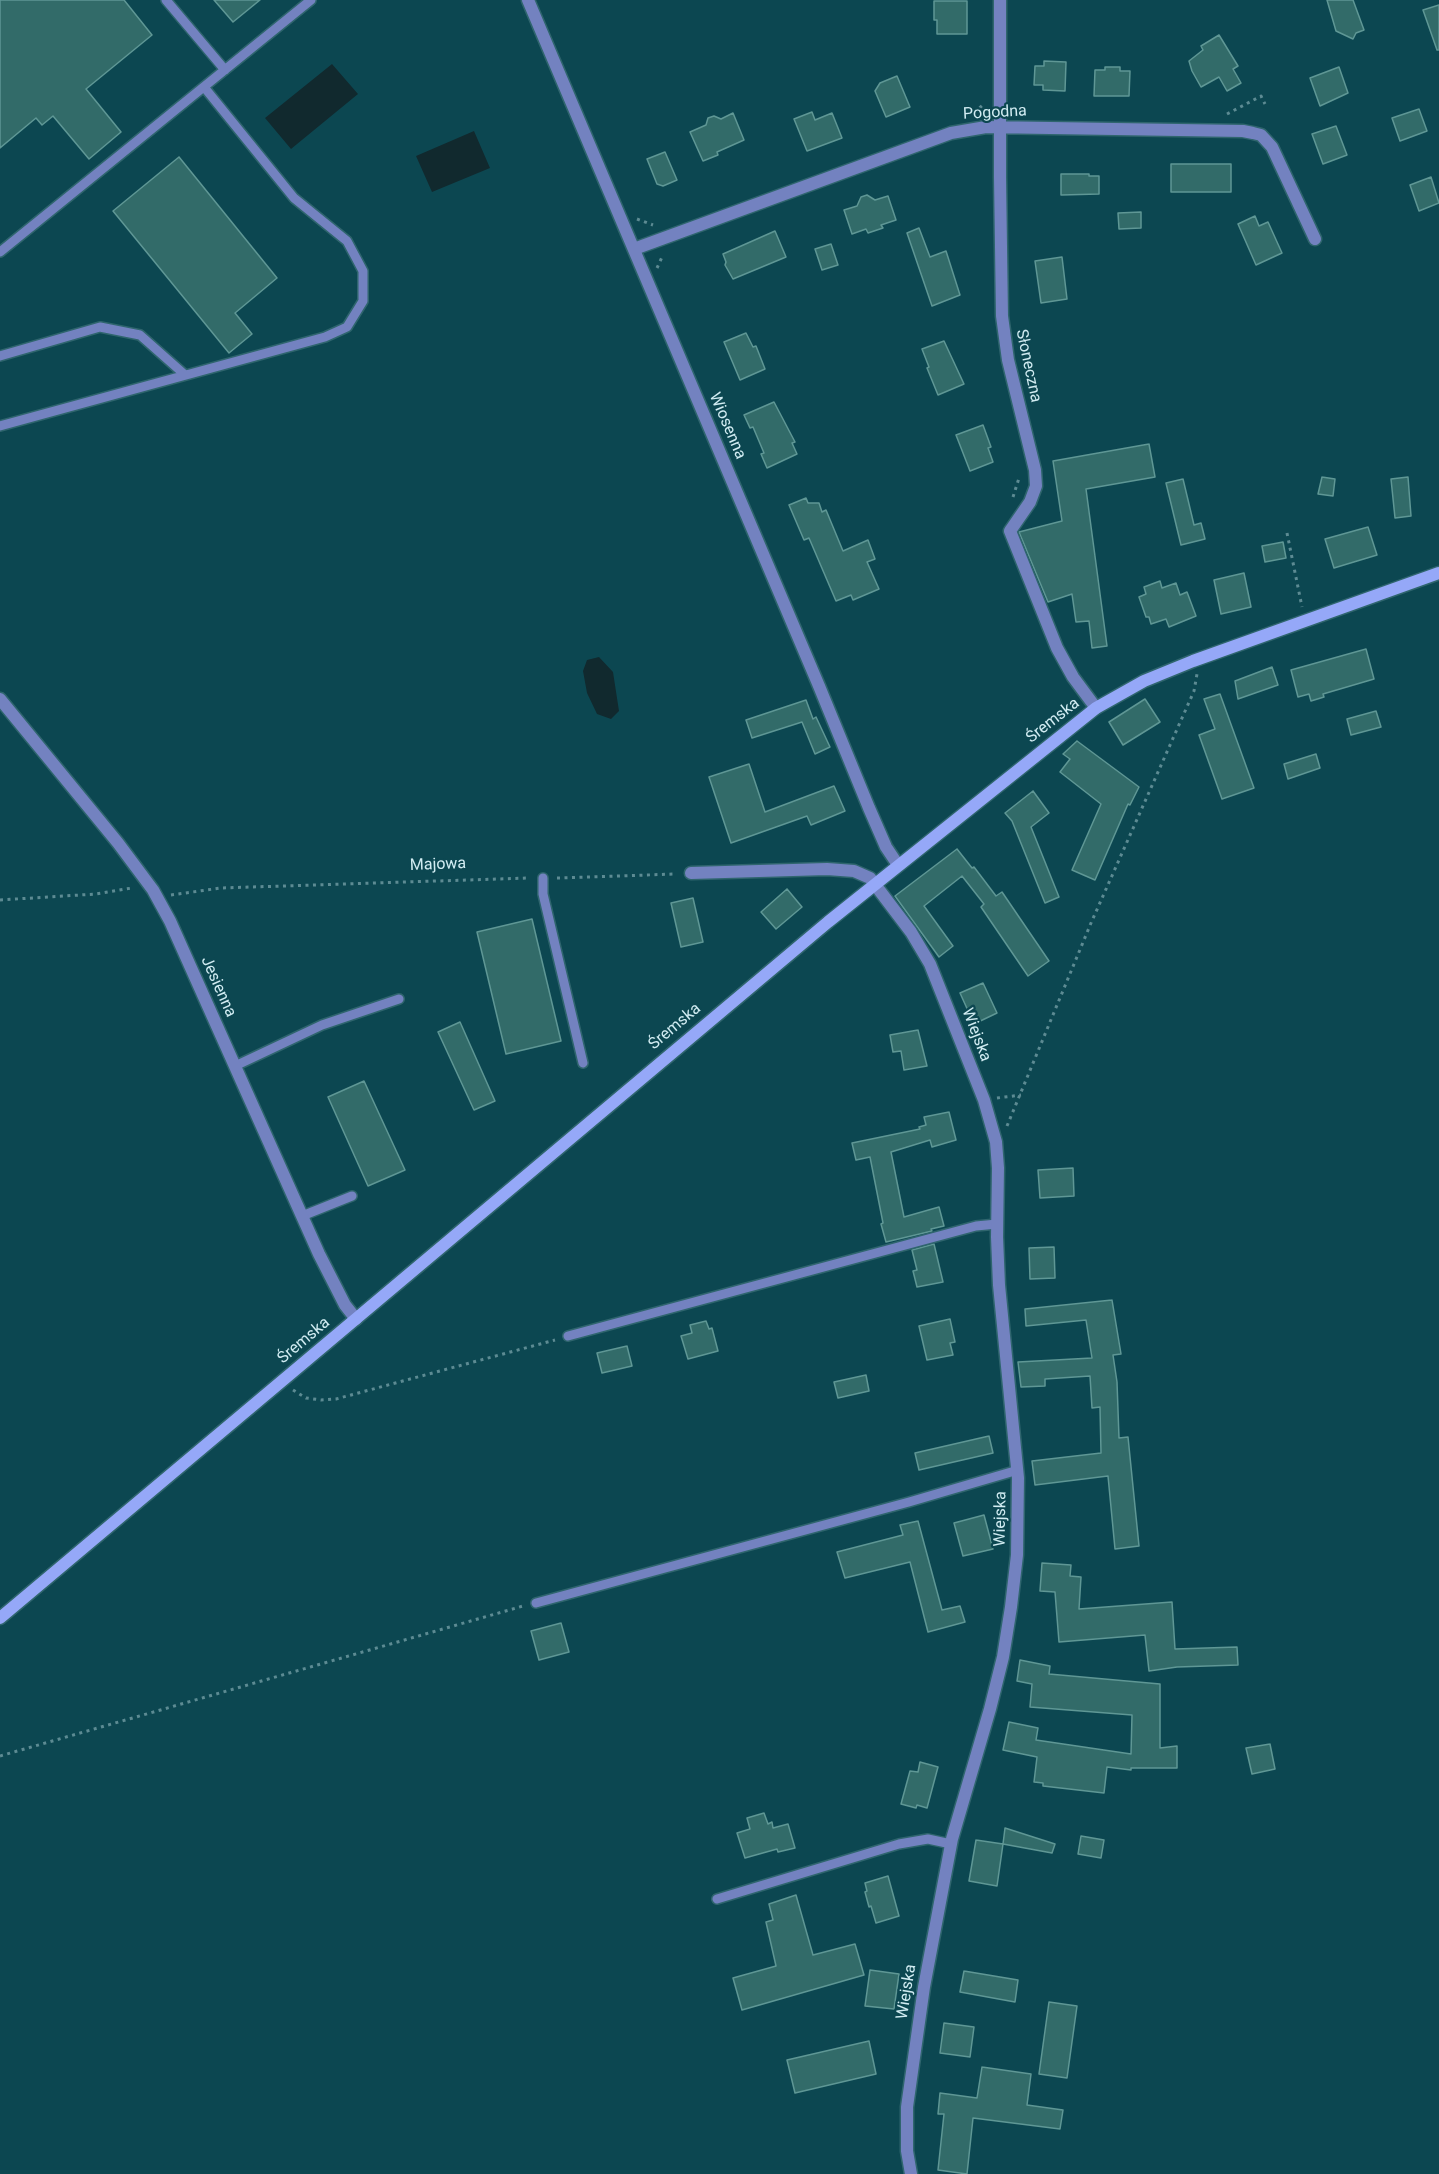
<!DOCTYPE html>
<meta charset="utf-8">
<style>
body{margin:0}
canvas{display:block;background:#0c4751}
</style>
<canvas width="1439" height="2174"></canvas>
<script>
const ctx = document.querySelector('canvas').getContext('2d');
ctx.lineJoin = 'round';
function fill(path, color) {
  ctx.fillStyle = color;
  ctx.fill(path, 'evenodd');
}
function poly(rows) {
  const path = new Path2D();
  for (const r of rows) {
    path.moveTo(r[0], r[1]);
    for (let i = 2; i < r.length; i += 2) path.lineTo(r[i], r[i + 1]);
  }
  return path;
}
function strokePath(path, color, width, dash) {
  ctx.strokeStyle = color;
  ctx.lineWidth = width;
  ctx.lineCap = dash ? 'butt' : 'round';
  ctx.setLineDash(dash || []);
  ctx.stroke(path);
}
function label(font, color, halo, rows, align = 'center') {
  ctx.font = font + ' Roboto,sans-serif';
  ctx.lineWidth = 4.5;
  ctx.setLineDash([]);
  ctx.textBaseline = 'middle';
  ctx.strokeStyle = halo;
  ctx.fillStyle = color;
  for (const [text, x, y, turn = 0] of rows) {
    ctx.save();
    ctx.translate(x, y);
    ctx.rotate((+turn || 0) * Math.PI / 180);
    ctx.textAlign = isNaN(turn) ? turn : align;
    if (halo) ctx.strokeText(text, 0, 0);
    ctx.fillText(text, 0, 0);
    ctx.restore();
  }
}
const water = poly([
 [332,64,358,94,291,149,265,118],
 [474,131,490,168,432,192,416,156],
 [599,657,613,672,619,711,611,719,597,714,587,693,583,671,587,660]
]);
const building = poly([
 [0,0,124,0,152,35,86,89,121,132,89,159,53,116,42,125,36,118,0,148,0,0],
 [214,0,260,0,233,22,214,0],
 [1327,0,1353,0,1364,30,1356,33,1353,39,1336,31,1327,0],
 [934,1,967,1,967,34,937,34,937,20,934,20,934,1],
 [1439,5,1439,50,1437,50,1423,10,1439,5],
 [1219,35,1238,66,1233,69,1241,83,1227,91,1219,77,1201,87,1192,71,1189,61,1203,50,1201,46,1219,35],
 [1044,61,1066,62,1065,91,1043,90,1043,85,1034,85,1035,66,1044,66,1044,61],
 [1105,67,1120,67,1120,71,1130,71,1129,96,1094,96,1095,70,1105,70,1105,67],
 [1339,67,1348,93,1320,106,1310,78,1339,67],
 [897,76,910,107,886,117,875,91,880,83,897,76],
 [1419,109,1427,131,1400,141,1392,118,1419,109],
 [812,112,815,120,832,113,842,138,807,151,794,119,812,112],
 [733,113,744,140,717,152,718,155,703,161,690,132,706,125,708,118,714,116,721,119,733,113],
 [1336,126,1347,155,1323,164,1312,134,1336,126],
 [665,152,677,180,663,186,657,184,647,159,665,152],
 [179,157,277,278,235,313,252,334,229,353,113,211,179,157],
 [1171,164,1231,164,1231,192,1171,192,1171,164],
 [1061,174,1089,174,1089,176,1099,176,1099,194,1061,195,1061,174],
 [1431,177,1439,203,1419,211,1410,185,1431,177],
 [867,195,875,200,888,196,896,220,881,225,883,228,868,233,866,229,852,234,844,210,857,206,861,197,867,195],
 [1141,212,1141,228,1119,229,1118,213,1141,212],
 [1255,216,1259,226,1268,222,1282,253,1256,265,1238,224,1255,216],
 [919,228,930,257,946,251,960,295,932,306,907,233,919,228],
 [775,231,786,257,733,279,725,265,726,262,723,254,775,231],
 [831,244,838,265,822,270,815,249,831,244],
 [1062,257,1067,299,1041,303,1035,261,1062,257],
 [746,333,753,347,756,346,765,369,740,380,724,342,746,333],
 [944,341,964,384,938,395,927,368,929,367,922,349,944,341],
 [774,402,795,442,792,443,797,454,767,468,761,454,764,453,753,427,750,428,744,415,774,402],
 [983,425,991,447,988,448,993,462,970,471,956,435,983,425],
 [1149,444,1155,477,1086,489,1107,646,1092,648,1089,621,1076,622,1072,594,1048,602,1019,532,1062,521,1053,461,1149,444],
 [1322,477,1335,479,1333,496,1318,494,1322,477],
 [1408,477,1411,516,1395,518,1391,479,1408,477],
 [1183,479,1194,525,1201,523,1205,539,1181,545,1166,483,1183,479],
 [806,498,808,503,819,503,822,512,826,510,843,551,868,540,875,559,867,562,879,589,853,600,851,595,836,601,809,538,804,540,789,505,806,498],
 [1368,527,1377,555,1334,568,1325,539,1368,527],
 [1283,542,1286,558,1265,562,1262,546,1283,542],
 [1244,573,1251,607,1221,614,1214,580,1244,573],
 [1160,581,1162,588,1176,583,1180,595,1187,592,1196,616,1169,627,1166,619,1151,624,1149,617,1146,617,1139,597,1146,594,1144,587,1160,581],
 [1366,649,1374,679,1323,694,1324,697,1311,701,1309,694,1298,697,1291,670,1366,649],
 [1272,667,1278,685,1238,699,1235,681,1272,667],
 [1220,694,1254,788,1222,799,1199,735,1215,729,1204,699,1220,694],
 [1145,699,1160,722,1123,745,1109,722,1145,699],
 [806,700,813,719,816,717,830,747,815,754,802,722,752,738,746,720,806,700],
 [1376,711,1381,727,1351,735,1347,719,1376,711],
 [1077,741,1139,787,1130,805,1128,804,1095,880,1072,870,1101,804,1060,772,1070,759,1063,754,1077,741],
 [1316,754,1320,768,1288,779,1284,764,1316,754],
 [749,764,765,812,834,786,845,811,811,825,807,816,731,843,709,777,749,764],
 [1033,791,1049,813,1031,827,1059,897,1045,903,1012,821,1005,813,1033,791],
 [957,849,972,868,974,867,996,896,1002,892,1049,961,1028,976,981,907,984,904,962,876,924,906,953,946,939,957,895,896,957,849],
 [787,889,802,907,776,929,761,912,787,889],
 [693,898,703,942,681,947,671,903,693,898],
 [532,919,561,1041,506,1054,477,932,532,919],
 [983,983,997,1013,974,1024,960,993,983,983],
 [460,1022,495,1101,474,1110,438,1032,460,1022],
 [918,1030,927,1066,904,1070,901,1051,893,1052,890,1035,918,1030],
 [364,1081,405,1170,368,1186,328,1097,364,1081],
 [949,1112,956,1140,932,1147,930,1140,891,1152,904,1217,939,1207,944,1226,931,1229,932,1231,886,1242,881,1224,883,1223,870,1157,856,1160,852,1143,920,1129,919,1127,926,1125,924,1117,949,1112],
 [1073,1168,1074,1196,1040,1198,1038,1170,1073,1168],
 [934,1244,943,1282,917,1287,913,1271,917,1270,912,1250,934,1244],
 [1054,1247,1055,1278,1030,1279,1029,1248,1054,1247],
 [1112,1300,1121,1354,1113,1355,1117,1382,1119,1438,1128,1437,1139,1546,1115,1549,1108,1476,1035,1485,1032,1461,1101,1453,1100,1407,1092,1408,1090,1376,1045,1379,1045,1386,1021,1387,1018,1362,1092,1358,1086,1320,1026,1326,1025,1309,1112,1300],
 [950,1319,955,1342,950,1343,953,1355,927,1360,919,1326,950,1319],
 [706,1321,709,1329,712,1328,718,1351,688,1359,681,1336,692,1333,690,1325,706,1321],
 [627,1346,632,1366,602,1373,597,1353,627,1346],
 [866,1375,869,1391,838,1398,834,1382,866,1375],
 [989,1436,993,1453,919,1470,915,1453,989,1436],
 [984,1515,993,1549,963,1556,954,1523,984,1515],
 [918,1521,942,1610,960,1606,965,1622,928,1632,910,1562,845,1578,837,1552,903,1535,900,1525,918,1521],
 [1042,1563,1071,1565,1070,1576,1081,1577,1079,1609,1172,1602,1175,1649,1237,1647,1238,1665,1177,1667,1149,1671,1145,1635,1059,1642,1055,1592,1040,1591,1042,1563],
 [561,1623,569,1652,539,1660,531,1631,561,1623],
 [1020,1660,1050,1666,1049,1674,1160,1684,1160,1748,1177,1746,1177,1768,1131,1768,1131,1770,1107,1767,1104,1793,1043,1786,1043,1783,1034,1782,1037,1757,1003,1750,1009,1722,1038,1728,1036,1740,1131,1754,1132,1715,1030,1707,1032,1684,1017,1681,1020,1660],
 [1270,1744,1275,1769,1252,1774,1246,1748,1270,1744],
 [920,1762,938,1767,927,1808,917,1805,916,1808,901,1804,910,1771,918,1772,920,1762],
 [764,1813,768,1824,772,1822,773,1828,788,1824,795,1848,778,1852,777,1849,745,1858,737,1833,750,1829,747,1818,764,1813],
 [1005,1828,1055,1844,1052,1853,1003,1844,1005,1828],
 [1081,1836,1104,1840,1101,1858,1078,1854,1081,1836],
 [976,1840,1003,1844,997,1886,969,1881,976,1840],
 [888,1876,899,1916,876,1923,871,1906,869,1907,865,1892,867,1891,865,1883,888,1876],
 [796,1895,813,1955,855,1944,864,1975,742,2010,733,1978,776,1966,766,1922,773,1920,769,1904,796,1895],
 [870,1970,899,1974,894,2009,865,2006,870,1970],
 [964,1971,1018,1980,1015,2002,960,1992,964,1971],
 [1049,2002,1077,2006,1067,2078,1039,2074,1049,2002],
 [944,2023,974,2027,970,2057,940,2053,944,2023],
 [869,2041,876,2074,795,2093,787,2060,869,2041],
 [982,2067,1031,2074,1027,2105,1063,2110,1060,2129,973,2118,967,2174,938,2170,944,2114,938,2114,940,2093,977,2098,982,2067]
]);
const path = poly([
 [974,113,984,104],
 [1227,114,1261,96,1265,104],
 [637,219,653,225],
 [657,268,663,255],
 [1013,497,1019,478],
 [1287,533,1302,607],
 [557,878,676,874],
 [171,895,221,888,529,878],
 [0,900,96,894,132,888],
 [997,1098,1021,1095],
 [1007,1126,1091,923,1194,691,1197,674],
 [293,1390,306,1398,321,1400,336,1399,555,1340],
 [0,1756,523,1606]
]);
const service = poly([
 [166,0,225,70],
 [0,252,311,0],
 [0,356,100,327,140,335,184,374],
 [0,426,325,337,347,327,363,301,363,271,347,241,294,198,204,87],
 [543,878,543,894,583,1063],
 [235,1066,322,1025,399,999],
 [302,1216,352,1196],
 [568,1336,976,1226,997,1224],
 [536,1603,909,1502,1018,1470],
 [717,1899,899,1844,928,1839,951,1844]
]);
const minor = poly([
 [528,0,819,686,869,808,886,847,898,865],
 [1000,0,1000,177,1002,316,1008,360,1035,470,1036,486,1030,502,1010,531,1057,648,1073,677,1096,708],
 [634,249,951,133,986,127,1243,131,1253,133,1261,135,1272,147,1315,239],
 [0,699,118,843,153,890,170,921,319,1254,345,1305,356,1319],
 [691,873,827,869,854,871,870,878,911,932,930,964,984,1100,996,1142,998,1168,997,1237,999,1285,1018,1478,1017,1555,1011,1607,1003,1657,990,1709,952,1839,924,1987,907,2107,907,2151,911,2174]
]);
const secondary = poly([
 [0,1618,828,922,1096,708,1144,681,1193,661,1439,573]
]);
const streetNames = [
 ["Pogodna",995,113,-3],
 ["Słoneczna",1028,366,78],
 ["Wiosenna",727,426,67],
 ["Śremska",1053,721,-38],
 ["Majowa",438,865,-2],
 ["Jesienna",218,987,66],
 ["Śremska",675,1027,-40],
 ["Wiejska",976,1035,69],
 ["Śremska",304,1341,-40],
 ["Wiejska",1001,1519,-89],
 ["Wiejska",907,1992,-81]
];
fill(water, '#11292e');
fill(building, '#326b69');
strokePath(building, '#5f9795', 1.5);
strokePath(service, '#2f656e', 12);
strokePath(minor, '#2f656e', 15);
strokePath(secondary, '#2f656e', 15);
strokePath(path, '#5d8b93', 3, [3, 4.5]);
strokePath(service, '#7382c0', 9);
strokePath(minor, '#7382c0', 12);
strokePath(secondary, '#95a8f8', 12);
label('16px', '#d1ecf2', '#0c4751', streetNames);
</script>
